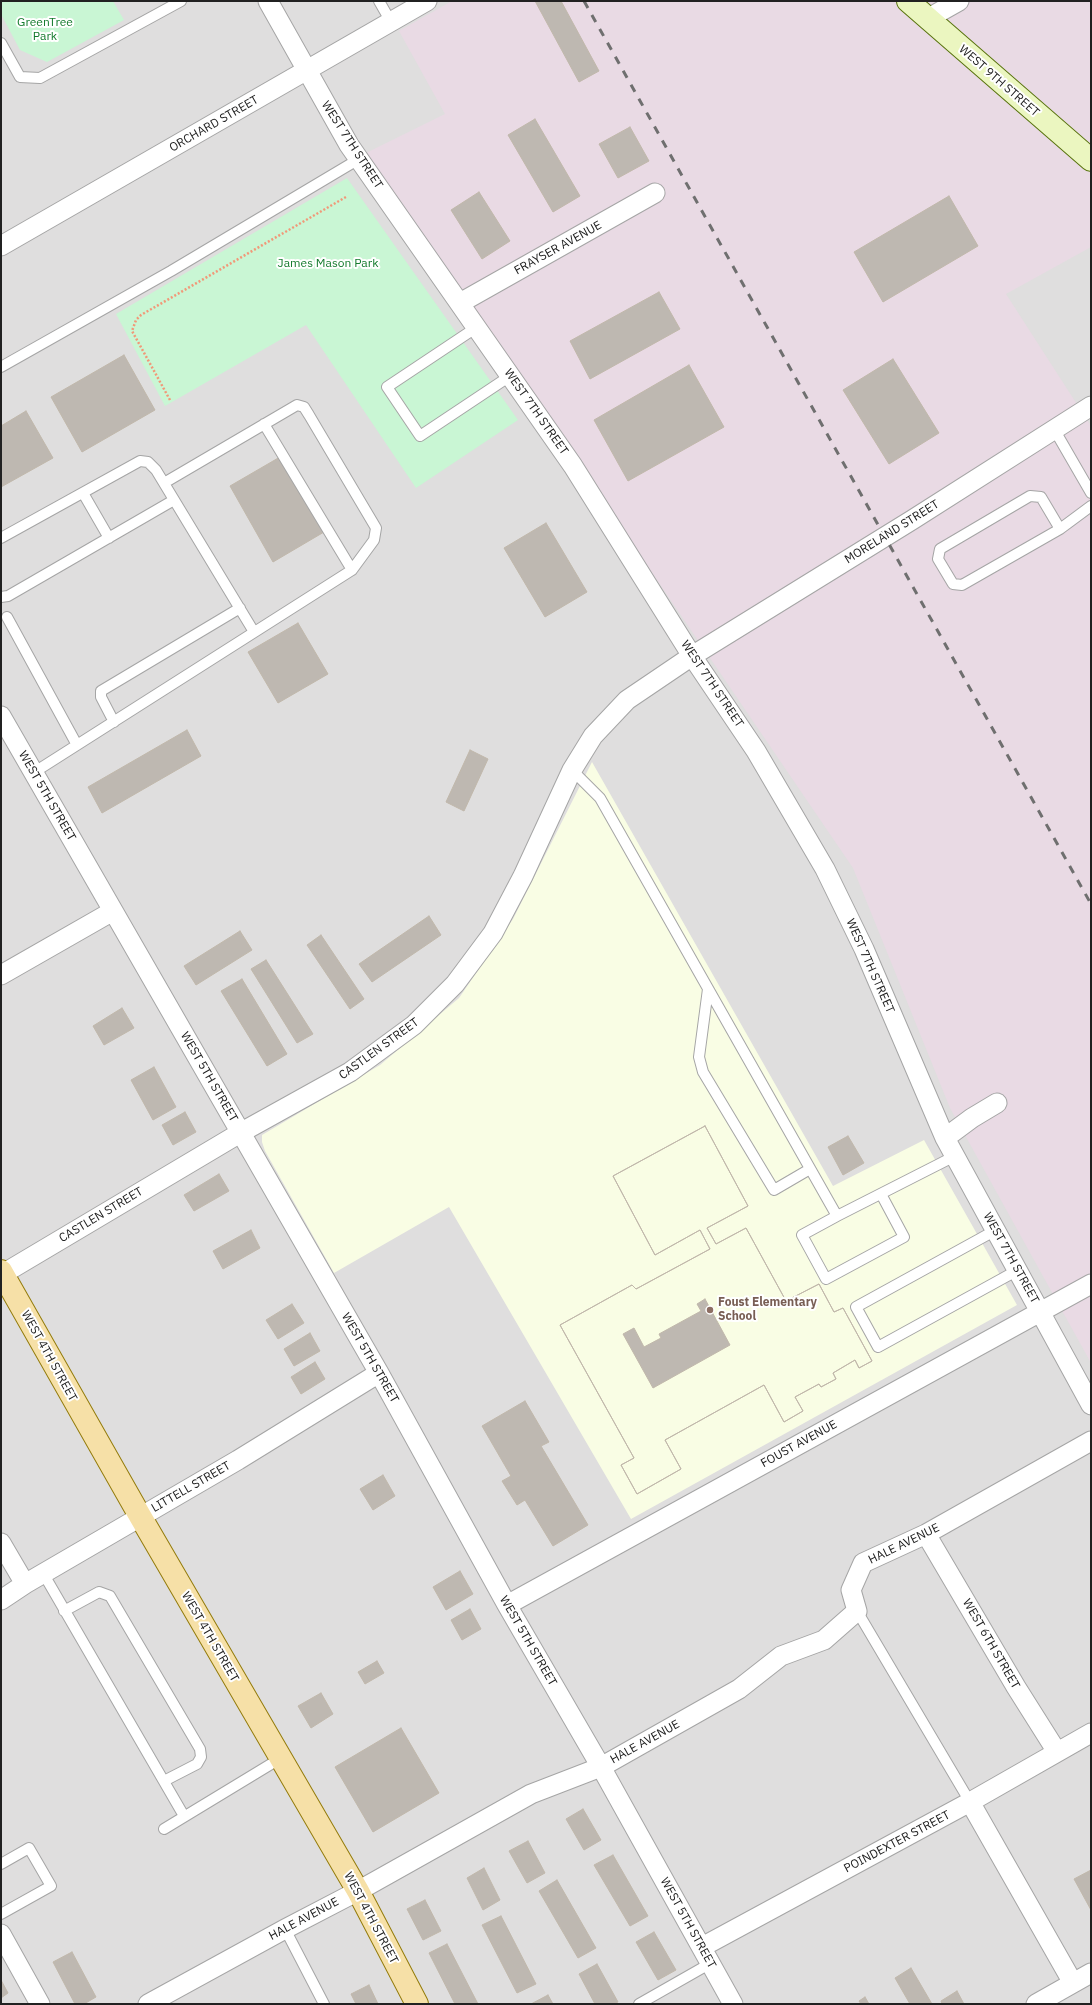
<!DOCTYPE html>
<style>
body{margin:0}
#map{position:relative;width:1092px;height:2005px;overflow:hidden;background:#f0efe8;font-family:"IBM Plex Sans",sans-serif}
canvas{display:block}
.frame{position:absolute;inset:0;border:2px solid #212121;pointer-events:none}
</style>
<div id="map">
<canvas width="1092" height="2005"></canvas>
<div class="frame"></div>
</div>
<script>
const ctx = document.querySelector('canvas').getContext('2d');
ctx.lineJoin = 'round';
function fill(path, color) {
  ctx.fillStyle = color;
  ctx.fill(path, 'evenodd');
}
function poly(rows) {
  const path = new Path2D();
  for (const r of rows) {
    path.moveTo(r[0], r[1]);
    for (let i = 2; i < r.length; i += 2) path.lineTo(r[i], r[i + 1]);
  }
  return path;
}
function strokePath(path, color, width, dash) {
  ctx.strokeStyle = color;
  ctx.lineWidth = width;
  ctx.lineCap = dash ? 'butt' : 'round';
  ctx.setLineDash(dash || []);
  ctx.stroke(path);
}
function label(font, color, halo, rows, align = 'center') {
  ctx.font = font + ' "IBM Plex Sans",sans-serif';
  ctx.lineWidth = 4;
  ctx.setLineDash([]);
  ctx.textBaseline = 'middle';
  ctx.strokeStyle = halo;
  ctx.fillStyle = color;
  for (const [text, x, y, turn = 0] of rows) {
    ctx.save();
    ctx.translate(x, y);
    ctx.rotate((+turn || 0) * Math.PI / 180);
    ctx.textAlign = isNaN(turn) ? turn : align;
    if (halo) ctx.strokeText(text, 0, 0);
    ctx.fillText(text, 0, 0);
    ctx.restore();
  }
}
const residential = poly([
 [1,1,1091,1,1091,2004,1,2004]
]);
const industrial = poly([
 [452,1,1091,1,1091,247,1006,294,1091,426,1091,1363,950,1108,853,868,366,153,445,114,399,31]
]);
const education = poly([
 [592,762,833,1186,924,1140,1017,1305,631,1519,449,1207,334,1273,265,1151,262,1142,262,1135,380,1065,459,998,513,919]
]);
const park = poly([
 [1,1,113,1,124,20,47,62,20,50,1,14],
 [347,178,518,420,416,488,306,325,165,406,116,314]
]);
const building = poly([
 [535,1,561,1,599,71,579,82,535,1],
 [535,119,580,196,553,212,508,135,535,119],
 [630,127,649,161,618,178,599,144,630,127],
 [479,192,510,241,482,259,451,210,479,192],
 [949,196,978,246,883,302,854,252,949,196],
 [659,292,680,329,590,379,570,341,659,292],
 [124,355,155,410,82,452,51,397,124,355],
 [893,359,939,433,889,464,843,390,893,359],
 [689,365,724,427,628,481,594,420,689,365],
 [26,411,53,458,1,487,1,426,26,411],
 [280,457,324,532,273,562,230,486,280,457],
 [546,523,587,592,545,617,504,548,546,523],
 [298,623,328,674,278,703,248,652,298,623],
 [187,730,201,756,102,813,88,787,187,730],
 [470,750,488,759,464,811,446,802,470,750],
 [429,916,441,935,372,982,359,964,429,916],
 [240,931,252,950,196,985,184,966,240,931],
 [321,935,364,999,350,1009,307,945,321,935],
 [266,960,313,1034,297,1043,251,969,266,960],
 [242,979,287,1054,267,1066,221,991,242,979],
 [122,1008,134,1028,104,1045,93,1026,122,1008],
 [154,1067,176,1107,153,1120,131,1080,154,1067],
 [185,1112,196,1132,173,1145,162,1125,185,1112],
 [705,1126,748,1206,707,1228,716,1244,746,1228,786,1301,819,1284,834,1312,843,1308,872,1361,859,1368,855,1360,833,1373,836,1379,821,1387,819,1384,795,1397,803,1411,784,1422,764,1385,665,1440,681,1469,637,1494,621,1465,634,1458,560,1325,632,1285,636,1289,710,1249,700,1230,655,1255,613,1176,705,1126],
 [705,1299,730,1345,653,1388,623,1334,634,1328,644,1347,661,1338,659,1334,701,1311,697,1304,705,1299],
 [705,1126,748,1206,707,1228,716,1244,746,1228,786,1301,819,1284,834,1312,843,1308,872,1361,859,1368,855,1360,833,1373,836,1379,821,1387,819,1384,795,1397,803,1411,784,1422,764,1385,665,1440,681,1469,637,1494,621,1465,634,1458,560,1325,632,1285,636,1289,710,1249,700,1230,655,1255,613,1176,705,1126],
 [848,1136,864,1163,843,1175,828,1147,848,1136],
 [219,1174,229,1191,194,1211,184,1195,219,1174],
 [251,1230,260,1248,223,1269,213,1251,251,1230],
 [292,1304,304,1323,278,1339,266,1320,292,1304],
 [310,1333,320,1351,294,1366,284,1349,310,1333],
 [315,1362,325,1379,301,1394,291,1377,315,1362],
 [525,1401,549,1442,541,1446,588,1525,553,1546,525,1500,517,1505,502,1481,511,1476,482,1426,525,1401],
 [383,1475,395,1496,373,1510,360,1489,383,1475],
 [460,1571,473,1594,446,1610,433,1587,460,1571],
 [470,1609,481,1629,462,1640,451,1620,470,1609],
 [377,1661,384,1673,365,1684,358,1672,377,1661],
 [321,1693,333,1714,311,1728,298,1706,321,1693],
 [401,1728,439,1793,373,1832,335,1767,401,1728],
 [583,1809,601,1840,584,1850,566,1819,583,1809],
 [528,1841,545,1873,527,1883,509,1851,528,1841],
 [613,1855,648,1916,630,1926,594,1865,613,1855],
 [484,1868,500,1900,483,1910,467,1878,484,1868],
 [1091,1870,1091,1910,1074,1879,1091,1870],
 [557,1880,596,1948,578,1958,539,1891,557,1880],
 [425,1900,441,1931,423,1940,407,1909,425,1900],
 [501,1916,536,1984,517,1993,482,1925,501,1916],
 [654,1932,676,1970,658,1980,636,1942,654,1932],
 [447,1944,478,2004,455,2004,429,1953,447,1944],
 [72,1952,96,1997,84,2004,75,2004,53,1962,72,1952],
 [597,1964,618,2002,613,2004,595,2004,579,1974,597,1964],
 [911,1968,932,2004,910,2004,895,1978,911,1968],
 [1,1980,8,1993,1,1998,1,1980],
 [369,1985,378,2004,356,2004,351,1994,369,1985],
 [957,1991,964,2004,942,2004,941,2001,957,1991],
 [548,1995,553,2004,531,2004,548,1995],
 [865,1997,869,2004,861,2004,859,2001,865,1997]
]);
const path = poly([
 [170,400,132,331,136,320,141,315,346,197]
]);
const lane = poly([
 [379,1,391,22],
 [1,43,20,77,40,78,181,1],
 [477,327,387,387,420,436,510,376],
 [1,367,171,271,359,159],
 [264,424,352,570],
 [1054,429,1091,493],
 [83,493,109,538],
 [1060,529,1041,497,1030,496,940,549,938,559,953,584,962,585,1060,529,1091,506],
 [1,538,140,461,148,462,156,470,254,632],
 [1,597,8,596,174,500],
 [7,617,77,745],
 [114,722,101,697,101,691,240,608],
 [572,770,600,798,837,1216,955,1156],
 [33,773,352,570,374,540,376,528,309,415,304,407,297,405,164,483],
 [708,989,699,1057,703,1072,774,1190,810,1169],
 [837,1216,802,1235,826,1279,904,1237,881,1194],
 [996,1230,856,1307,878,1347,1018,1270],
 [43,1573,184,1816],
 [64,1611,99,1592,110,1596,200,1749,201,1757,197,1764,164,1781],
 [857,1611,970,1802],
 [164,1829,281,1758],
 [1,1864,29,1848,51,1886,1,1914],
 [285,1929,324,2004],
 [639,2004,711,1963]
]);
const street = poly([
 [268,1,349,145,573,466,692,656,756,751,825,869,864,949,945,1138,1091,1405],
 [927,19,959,1],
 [1,246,427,1],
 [460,303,655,193],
 [1,716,379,1373,507,1605,601,1767,733,2004],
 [1,975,113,911],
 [945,1138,972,1118,997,1103],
 [1,1275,240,1133,350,1072,414,1025,455,984,493,933,523,876,572,770,593,736,627,700,692,656,912,520,1091,406],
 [926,1534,1016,1687,1057,1752],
 [1,1543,25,1584],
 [1,1600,25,1584,238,1460,379,1373],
 [507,1605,1091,1284],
 [970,1802,1073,1983],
 [1,1934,40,2004],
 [702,1947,970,1802,1091,1733],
 [148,2004,285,1929,358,1891,531,1794,601,1767,739,1689,781,1656,824,1640,857,1611,851,1590,863,1563,926,1534,1091,1441],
 [1036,2004,1091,1973]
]);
const secondary = poly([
 [908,1,1091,160]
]);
const primary = poly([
 [1,1271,140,1516,358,1891,417,2004]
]);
const rail = poly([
 [584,1,1091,904]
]);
const markers = [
 [710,1310,4,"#8d6e63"]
];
const parkNames = [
 ["GreenTree",45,23],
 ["Park",45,37],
 ["James Mason Park",328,264]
];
const streetNames = [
 ["WEST 9TH STREET",999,81,41],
 ["ORCHARD STREET",214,124,-30],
 ["WEST 7TH STREET",352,145,57],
 ["FRAYSER AVENUE",558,248,-29],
 ["WEST 7TH STREET",536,412,55],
 ["MORELAND STREET",892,532,-32],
 ["WEST 7TH STREET",712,684,56],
 ["WEST 5TH STREET",47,796,60],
 ["WEST 7TH STREET",870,966,66],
 ["CASTLEN STREET",379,1049,-36],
 ["WEST 5TH STREET",209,1077,60],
 ["CASTLEN STREET",101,1215,-31],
 ["WEST 7TH STREET",1011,1258,61],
 ["WEST 4TH STREET",49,1356,61],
 ["WEST 5TH STREET",370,1358,60],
 ["FOUST AVENUE",799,1444,-29],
 ["LITTELL STREET",191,1487,-30],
 ["HALE AVENUE",904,1544,-26],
 ["WEST 4TH STREET",210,1637,60],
 ["WEST 5TH STREET",528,1641,60],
 ["WEST 6TH STREET",991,1644,60],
 ["HALE AVENUE",645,1742,-29],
 ["POINDEXTER STREET",897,1842,-28],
 ["WEST 4TH STREET",371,1918,62],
 ["HALE AVENUE",304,1919,-28],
 ["WEST 5TH STREET",688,1923,61]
];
const educationNames = [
 ["Foust Elementary",718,1303],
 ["School",718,1317]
];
fill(residential, '#dfdede');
fill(industrial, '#e9dae4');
fill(education, '#f9fde4');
fill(park, '#c9f6d4');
fill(building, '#beb8b1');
strokePath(building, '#c1b8ab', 1);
strokePath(lane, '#a5a5a5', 12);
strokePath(street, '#a5a5a5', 21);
strokePath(secondary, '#58730d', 24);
strokePath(primary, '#937b0a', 24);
strokePath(path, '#f19878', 2.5, [2, 2]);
strokePath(lane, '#fff', 10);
strokePath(street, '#fff', 19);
strokePath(secondary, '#ebf6c0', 22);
strokePath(primary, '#f6e0a7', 22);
strokePath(rail, '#6f6f6f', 3, [8, 8]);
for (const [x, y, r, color] of markers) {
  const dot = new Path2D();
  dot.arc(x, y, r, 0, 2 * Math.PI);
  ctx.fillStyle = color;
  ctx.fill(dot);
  strokePath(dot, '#fff', 1.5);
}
label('12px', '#137a2c', '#fff', parkNames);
label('12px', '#212121', '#fff', streetNames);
label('bold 12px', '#785e54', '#fff', educationNames, 'left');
</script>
